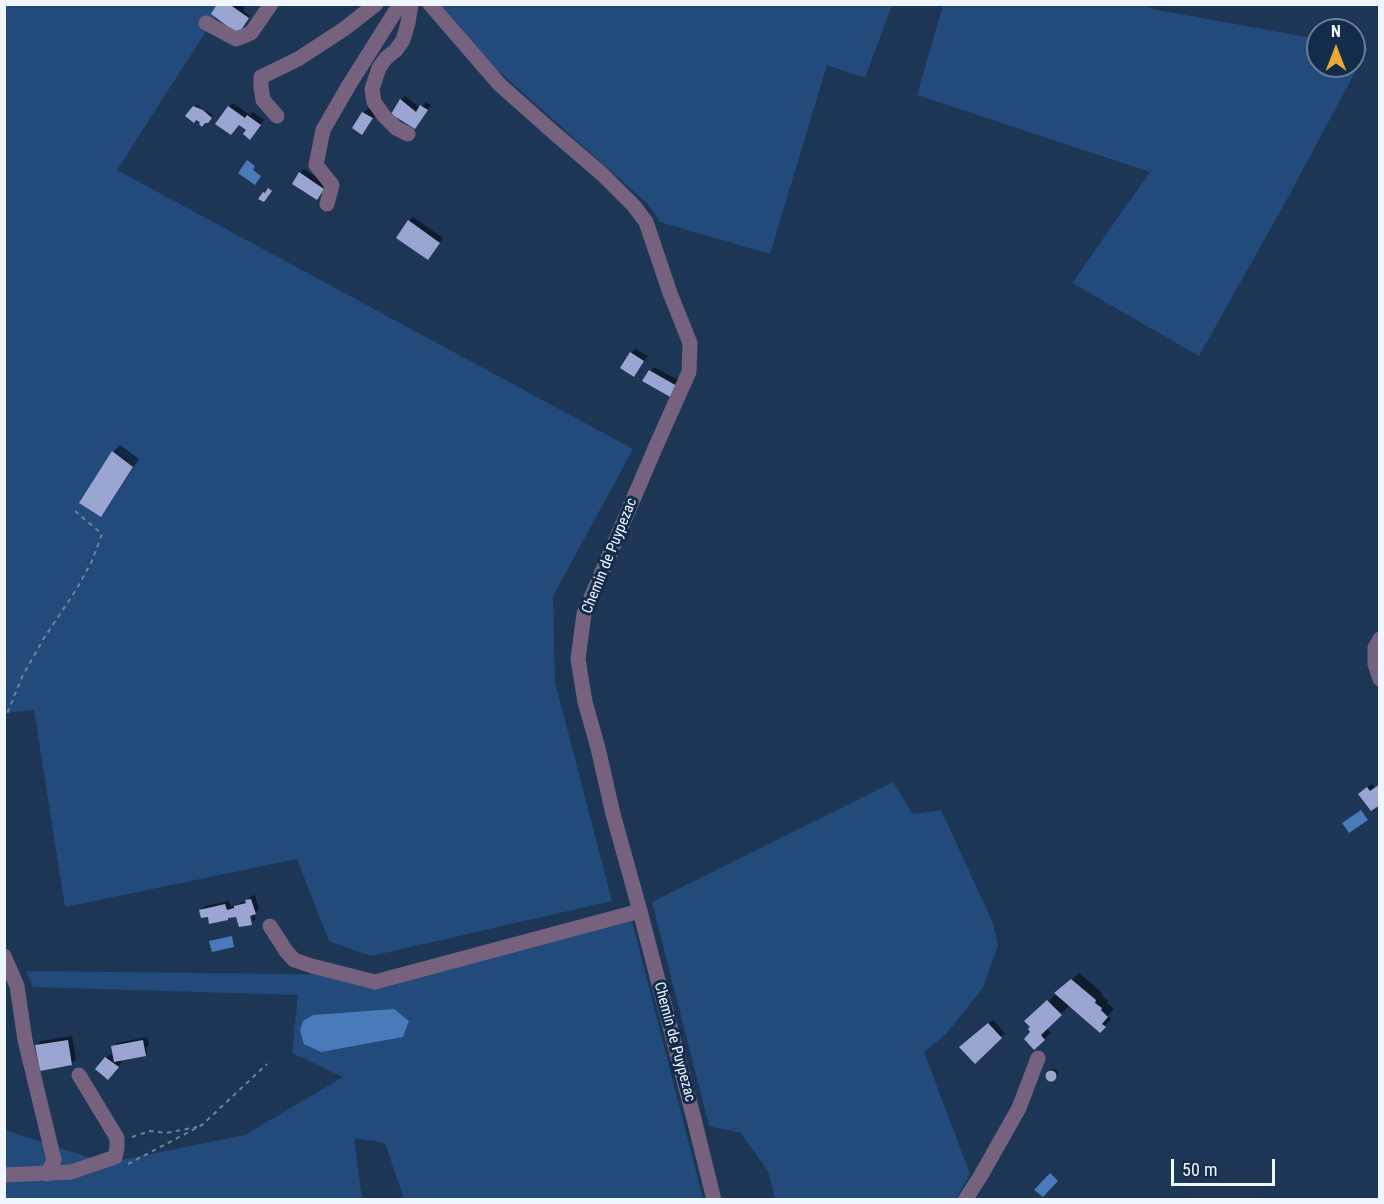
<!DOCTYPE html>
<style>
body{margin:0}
#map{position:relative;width:1384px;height:1204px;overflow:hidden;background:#1d3656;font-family:"Roboto Condensed",sans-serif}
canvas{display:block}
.frame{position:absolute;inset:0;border:6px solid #eff6fe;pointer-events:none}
.north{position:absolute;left:1306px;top:18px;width:60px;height:60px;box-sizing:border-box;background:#132c4b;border:2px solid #6b7d93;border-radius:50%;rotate:0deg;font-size:16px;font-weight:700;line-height:24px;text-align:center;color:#eff6fe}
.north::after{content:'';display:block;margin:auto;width:21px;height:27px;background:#eca93a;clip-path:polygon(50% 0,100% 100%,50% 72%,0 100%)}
.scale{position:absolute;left:1171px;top:1159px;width:104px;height:27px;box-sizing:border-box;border:3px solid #eff6fe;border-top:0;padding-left:8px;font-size:18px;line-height:21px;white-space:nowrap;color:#eff6fe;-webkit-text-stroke:4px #132c4b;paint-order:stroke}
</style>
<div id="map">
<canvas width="1384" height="1204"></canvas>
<div class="frame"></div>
<div class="north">N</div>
<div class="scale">50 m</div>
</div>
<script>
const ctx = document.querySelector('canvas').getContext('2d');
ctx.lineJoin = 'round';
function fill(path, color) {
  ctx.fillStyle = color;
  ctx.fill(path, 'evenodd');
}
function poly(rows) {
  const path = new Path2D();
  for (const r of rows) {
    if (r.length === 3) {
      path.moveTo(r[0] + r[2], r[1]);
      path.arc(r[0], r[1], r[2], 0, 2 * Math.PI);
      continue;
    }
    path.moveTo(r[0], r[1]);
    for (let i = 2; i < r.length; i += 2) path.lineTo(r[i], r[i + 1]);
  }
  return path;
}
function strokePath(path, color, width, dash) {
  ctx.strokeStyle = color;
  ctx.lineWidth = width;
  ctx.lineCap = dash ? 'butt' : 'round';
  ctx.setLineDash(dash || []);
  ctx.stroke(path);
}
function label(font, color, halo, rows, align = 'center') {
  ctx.font = font + ' "Roboto Condensed",sans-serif';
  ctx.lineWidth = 6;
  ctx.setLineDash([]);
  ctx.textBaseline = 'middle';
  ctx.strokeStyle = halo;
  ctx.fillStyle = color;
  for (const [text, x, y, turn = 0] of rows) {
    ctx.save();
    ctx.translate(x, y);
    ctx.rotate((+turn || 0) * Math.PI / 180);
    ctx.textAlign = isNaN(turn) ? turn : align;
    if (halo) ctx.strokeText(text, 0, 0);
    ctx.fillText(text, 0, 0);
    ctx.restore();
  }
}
const green = poly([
 [5,5,223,5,117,170,633,449,553,596,555,682,612,901,371,956,329,941,297,859,65,907,34,710,5,713],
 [441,5,892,5,865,78,827,65,770,254,660,222,648,204,493,66],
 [943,5,1145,5,1152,9,1318,39,1318,66,1354,66,1354,46,1368,48,1286,201,1199,356,1072,283,1150,172,917,95],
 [893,782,913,814,941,810,993,923,998,945,983,988,946,1034,924,1052,970,1174,956,1199,775,1199,768,1171,741,1133,709,1126,652,902],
 [630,913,703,1199,404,1199,385,1143,354,1138,362,1199,5,1200,5,1130,106,1163,245,1135,343,1077,292,1053,298,995,33,987,26,971,377,975]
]);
const water = poly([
 [247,160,255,166,253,170,261,176,255,185,238,173],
 [1361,810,1368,820,1349,833,1342,823],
 [232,936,234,947,212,952,209,941],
 [394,1009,409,1021,403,1037,321,1052,304,1044,300,1030,303,1021,313,1015],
 [1050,1173,1058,1181,1043,1197,1034,1190]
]);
const shadow = poly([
 [219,4,239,4,245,8,243,11,250,16,241,29],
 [405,96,420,108,426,102,431,105,415,127,401,100],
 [233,103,250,115,253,112,264,120,254,133,248,130,229,107],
 [196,105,213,115,210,120,202,122,194,107],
 [368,108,377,113,362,133,354,128,364,113],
 [304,169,327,184,317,198,300,173],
 [413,217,443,238,432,254,409,221],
 [635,349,648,356,634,375,631,353],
 [654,367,680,381,676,392,650,371],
 [120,445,139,459,107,508,100,515,81,503,113,452],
 [1372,784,1375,788,1380,803,1364,790],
 [255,895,259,909,254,914,256,919,253,922,250,908,250,922,252,922,251,923,237,915,230,916,227,919,209,915,201,911,205,906,229,901,231,907,237,905,240,903,247,901,251,896],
 [1079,973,1102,993,1102,995,1108,1001,1107,1003,1114,1009,1108,1016,1111,1019,1100,1031,1070,1005,1047,1028,1051,1033,1044,1039,1031,1032,1032,1027,1026,1021],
 [993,1020,1005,1033,975,1062,966,1043],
 [72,1036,76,1059,72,1063,37,1046,41,1041],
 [147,1037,149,1045,146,1048,147,1053,145,1055,119,1060,122,1062,112,1074,106,1058,111,1054,114,1057,113,1047,117,1043],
 [1053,1074,5]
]);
const building = poly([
 [217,4,229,4,249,18,237,36,227,26,211,14],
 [400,99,416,112,420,105,428,110,415,129,391,114],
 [193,106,203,110,212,118,208,123,205,123,202,127,199,124,200,122,196,120,194,123,185,116],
 [228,106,245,118,247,115,261,125,250,140,243,134,246,130,239,125,231,135,215,124],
 [362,112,373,118,362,135,352,128],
 [299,172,324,189,317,200,292,184],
 [268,188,272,191,264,202,258,199,263,192,265,193],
 [408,220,440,243,428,260,396,238],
 [630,352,644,361,634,377,620,368],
 [649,370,677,386,672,398,642,381],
 [112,451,133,467,101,517,79,503],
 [1380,784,1380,805,1371,811,1358,794,1367,787,1370,791],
 [251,899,256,914,250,916,252,925,239,927,236,917,228,918,228,920,209,924,208,917,201,918,199,910,225,904,227,910,234,908,234,906,246,903,245,900],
 [1071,979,1096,1000,1095,1003,1102,1008,1101,1010,1108,1017,1102,1024,1106,1027,1100,1033,1054,993],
 [1047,1000,1062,1015,1041,1035,1045,1040,1034,1050,1024,1039,1030,1032,1028,1029,1030,1027,1024,1021],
 [988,1023,1002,1038,975,1064,959,1047],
 [68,1040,72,1065,40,1071,35,1045],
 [143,1040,146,1056,114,1062,111,1046],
 [105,1057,119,1067,108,1080,95,1069],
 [1051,1076,5.5]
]);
const path = poly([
 [4,721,22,677,44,638,76,590,92,561,102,534,75,511],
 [132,1137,150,1131,166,1133,197,1127],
 [128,1164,202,1125,267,1064]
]);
const minor = poly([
 [430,4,500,85,553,132,602,174,634,206,646,222,670,293,690,343,689,372,656,446,584,614,578,659,585,702,598,748,613,814,640,911,694,1119,714,1200],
 [206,23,236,39,251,33,271,4],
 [277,116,263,100,261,87,261,77,298,59,344,29,376,4],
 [408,134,396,128,384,116,374,102,372,89,379,68,386,58,396,50,403,40,408,23,411,4],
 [327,204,332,185,316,165,323,130,349,85,400,4],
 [1380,639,1375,648,1375,664,1380,679],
 [270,926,286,951,294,960,312,966,375,982,640,911],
 [4,956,17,986,25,1040,54,1160,47,1174],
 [4,1175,71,1172,115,1157,117,1148,117,1138,79,1075],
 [965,1200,980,1177,1019,1108,1038,1058]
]);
const streetNames = [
 ["Chemin de Puypezac",610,556,-68],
 ["Chemin de Puypezac",674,1042,75]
];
fill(green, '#224a7b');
fill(water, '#497aba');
fill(shadow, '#0007');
fill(building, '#9ba5d1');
strokePath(path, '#718399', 2, [4.5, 4.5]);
strokePath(minor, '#76627f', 15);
label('15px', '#eff6fe', '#132c4b', streetNames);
</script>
